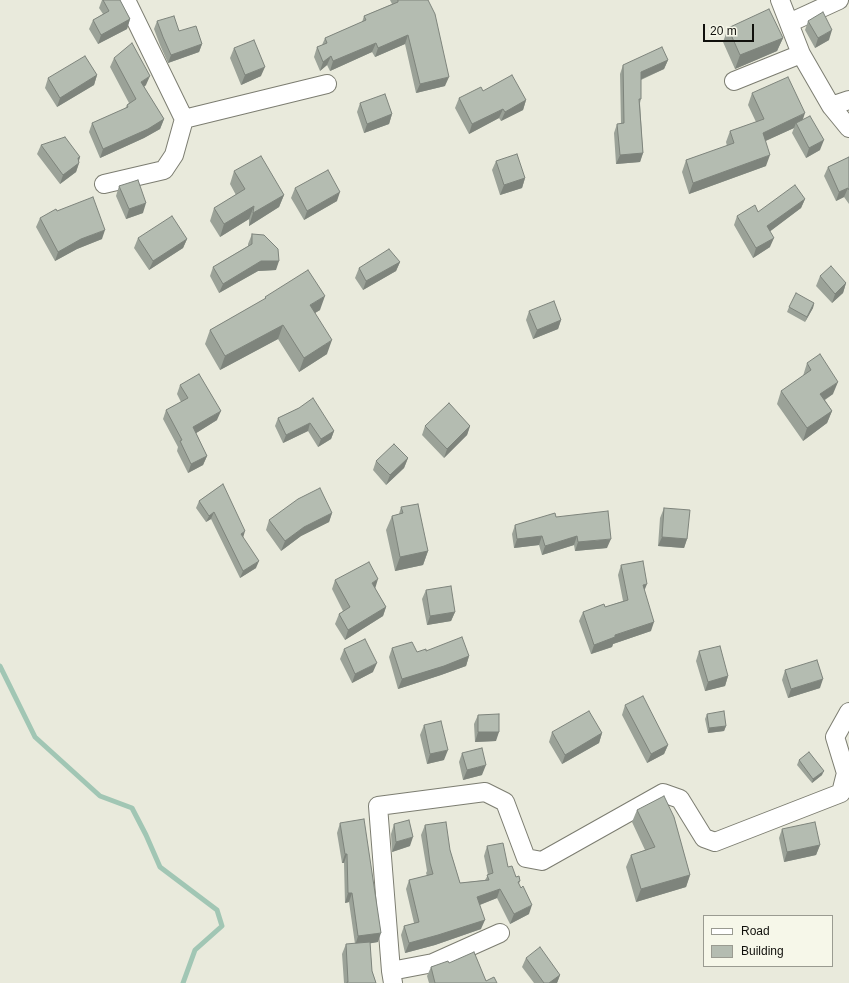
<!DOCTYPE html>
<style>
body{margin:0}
#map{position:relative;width:849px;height:983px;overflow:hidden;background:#e9eadc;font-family:Arial,sans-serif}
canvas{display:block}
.legend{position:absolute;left:703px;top:915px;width:130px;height:52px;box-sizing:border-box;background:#f6f7e9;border:1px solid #9a9b91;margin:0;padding:5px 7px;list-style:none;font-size:12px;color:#10100c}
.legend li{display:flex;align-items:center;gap:8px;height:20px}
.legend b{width:20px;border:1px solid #9a9b91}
.scale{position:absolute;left:703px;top:24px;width:51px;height:18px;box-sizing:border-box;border:2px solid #10100c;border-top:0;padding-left:5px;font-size:12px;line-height:14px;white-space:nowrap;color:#10100c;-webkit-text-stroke:3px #f6f7e9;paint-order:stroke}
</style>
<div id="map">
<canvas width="849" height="983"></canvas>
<ul class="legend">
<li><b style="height:5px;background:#fff"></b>Road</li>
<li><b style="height:11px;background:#b4bcb1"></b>Building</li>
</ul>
<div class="scale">20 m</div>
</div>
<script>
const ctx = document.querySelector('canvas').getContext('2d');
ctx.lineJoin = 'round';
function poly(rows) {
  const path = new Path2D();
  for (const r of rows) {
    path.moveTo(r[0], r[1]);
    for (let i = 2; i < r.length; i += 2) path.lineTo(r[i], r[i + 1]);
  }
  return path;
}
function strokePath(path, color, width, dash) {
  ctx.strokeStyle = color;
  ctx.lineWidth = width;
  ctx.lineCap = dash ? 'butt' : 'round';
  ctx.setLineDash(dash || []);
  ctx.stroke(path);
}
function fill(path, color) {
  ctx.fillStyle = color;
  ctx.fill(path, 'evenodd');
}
const stream = poly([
 [0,666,35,737,100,796,132,808,146,835,160,867,217,910,222,926,195,950,183,983]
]);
const minor = poly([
 [780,0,801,54,831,106,849,128],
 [789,23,839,0],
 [734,81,801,54],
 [831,106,849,100],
 [184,119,327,84],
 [104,184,164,170,174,155,184,119,126,0],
 [391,971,433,963,500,933],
 [393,983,391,971,378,806,485,792,505,802,526,858,542,861,663,793,680,799,704,838,715,842,841,793,846,773,835,737,849,712]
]);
const wall = poly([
 [102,0,120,0,130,19,127,29,98,44,89,29,93,20,103,14,99,8],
 [390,0,428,0,445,86,416,93,405,44,375,57,372,52,330,71,327,65,320,71,314,57,317,47,322,45,325,38,362,22,364,16,392,4],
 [157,21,179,31,202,44,199,52,168,63,160,45,154,29],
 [808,21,829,40,815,48,805,30],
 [728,28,783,38,777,51,735,69,723,42],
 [234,48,261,76,241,85,230,58],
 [114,58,146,85,144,87,164,119,160,129,144,138,100,158,89,132,92,123,125,109,127,105,129,103,110,67],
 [668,60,664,69,641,80,641,99,640,103,643,153,640,162,616,164,614,133,617,124,621,124,620,74,623,65],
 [97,75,94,85,57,107,45,88,48,78],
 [483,91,526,100,523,110,501,121,499,118,469,134,455,108,459,98],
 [752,93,802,120,820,150,806,158,792,133,794,128,765,141,766,166,689,194,682,172,686,160,727,146,726,142,730,131,756,122,748,105],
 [360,103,392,114,389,124,364,133,357,112],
 [41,145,80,157,79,161,79,163,76,172,60,184,37,154],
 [849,157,849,204,844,197,836,201,824,176,828,167],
 [496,161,525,178,522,188,500,195,492,170],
 [234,171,284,195,279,207,249,226,249,219,220,237,210,221,214,208,236,195,230,184],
 [119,186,143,213,126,219,116,196],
 [295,188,337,201,304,220,291,198],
 [805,199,801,208,770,231,770,247,753,258,734,225,737,216,758,212],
 [40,218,102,239,77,249,55,261,36,227],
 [252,234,276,270,258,271,219,293,210,276,213,267,248,246,248,244],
 [138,238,187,239,183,248,149,270,134,248],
 [400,262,396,271,363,290,355,278,359,268],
 [820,276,846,283,843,293,832,303,816,286],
 [265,297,320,310,315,313,327,354,299,372,278,339,220,370,205,344,210,330,265,299],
 [814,303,813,308,805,322,787,312,789,307],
 [529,311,561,320,558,329,533,339,526,320],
 [807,363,833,394,825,400,832,411,827,423,803,441,777,404,781,391,803,376],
 [180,385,217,420,196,433,207,456,203,465,188,473,177,451,178,447,163,419,166,410,181,402,177,394],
 [299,408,334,431,331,439,318,447,308,431,283,443,275,426,278,418],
 [425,426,470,426,467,435,444,458,422,435],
 [408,458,404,468,386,485,373,470,376,461],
 [223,484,243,538,256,568,240,578,211,519,206,522,196,508,199,501],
 [401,507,428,551,423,565,395,571,386,530,392,516,399,514],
 [664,508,687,539,684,548,658,546,660,518],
 [332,513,329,522,301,536,281,551,266,530,269,520],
 [556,517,607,548,575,551,574,545,542,555,539,545,514,548,512,534,515,525],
 [621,565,644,591,651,631,613,644,612,647,591,654,579,621,583,612,605,607,623,601,618,575],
 [335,580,375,588,386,607,383,616,345,640,335,624,339,614,343,611,332,589],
 [426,590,455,612,451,621,427,625,422,599],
 [392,648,417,652,426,651,469,656,466,666,441,675,398,689,389,657],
 [344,649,373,672,352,683,340,659],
 [699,651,728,676,725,686,705,691,696,661],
 [785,670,820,688,788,698,782,680],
 [625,705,668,745,664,754,647,763,622,715],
 [707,714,726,726,724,731,708,733,705,719],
 [478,715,496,741,475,742,474,724],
 [424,725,444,760,427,764,420,735],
 [552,732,602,733,599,743,562,764,549,742],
 [462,753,482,775,463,780,459,762],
 [799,760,822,775,812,783,797,765],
 [637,810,674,817,674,819,690,875,686,887,636,902,626,867,631,855,645,850,632,822],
 [340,823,378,942,370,943,372,971,376,983,344,983,342,954,346,944,355,944,349,902,345,903,344,863,342,863,337,833],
 [394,824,410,846,392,852,391,834],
 [425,825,450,850,460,883,485,880,488,875,484,856,487,846,508,867,520,881,519,884,529,914,510,924,497,898,480,905,481,929,435,945,405,953,401,935,404,926,414,923,406,889,409,880,427,876,426,873,427,871,421,835],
 [782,829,820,845,816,855,784,862,779,838],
 [526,958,560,975,557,983,534,983,522,967],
 [449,963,486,981,497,983,429,983,427,976,431,967]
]);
const shadedWall = poly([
 [130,19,127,29,98,44,101,35],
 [832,30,829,40,815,48,818,38],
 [408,35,405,44,375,57,378,48],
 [783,38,777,51,735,69,740,55],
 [376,43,372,52,330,71,333,61],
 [202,44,199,52,168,63,171,55],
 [331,56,327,65,320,71,323,62],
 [668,60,664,69,637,81,641,72],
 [265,67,261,76,241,85,245,75],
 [97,75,94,85,57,107,60,98],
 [150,76,146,85,138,91,141,82],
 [449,77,445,86,416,93,420,84],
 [526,100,523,110,501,121,505,112],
 [503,109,499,118,469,134,472,124],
 [805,113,801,125,796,123,794,128,759,144,763,133],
 [392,114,389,124,364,133,367,124],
 [164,119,160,129,144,138,100,158,103,149],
 [824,140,820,150,806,158,809,148],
 [643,153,640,162,616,164,620,155],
 [770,155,766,166,689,194,693,183],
 [80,157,77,165,79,163,76,172,60,184,63,175,78,158],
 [525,178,522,188,500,195,504,185],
 [848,188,844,197,836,201,839,192],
 [340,192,337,201,304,220,307,211],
 [284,195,279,207,249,226,253,213],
 [805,199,801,208,764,236,767,226],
 [146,203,143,213,126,219,129,209],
 [254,206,249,219,220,237,224,224],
 [105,230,102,239,77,249,55,261,58,252,81,239],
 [774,238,770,247,753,258,756,248],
 [187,239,183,248,149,270,153,261],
 [261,261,279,261,276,270,258,271,219,293,223,284],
 [400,262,396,271,363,290,366,281],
 [846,283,843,293,832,303,835,294],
 [325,296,320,310,305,319,310,305],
 [814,303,813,308,805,322,807,317],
 [561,320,558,329,533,339,537,330],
 [283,325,278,339,220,370,225,356],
 [332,340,327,354,299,372,304,358],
 [838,382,833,394,815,406,820,394],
 [221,411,217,420,190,437,193,427],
 [832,411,827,423,803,441,807,428],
 [310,423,308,431,283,443,286,435],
 [470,426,467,435,444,458,447,449],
 [334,431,331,439,318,447,321,439],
 [207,456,203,465,188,473,191,464],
 [408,458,404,468,386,485,390,475],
 [214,512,211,519,206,522,209,516],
 [332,513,329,522,301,536,281,551,285,541,304,527],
 [245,531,243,538,241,534],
 [542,536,539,545,514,548,517,539],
 [577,536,574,545,542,555,545,546],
 [662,537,687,539,684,548,658,546],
 [611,539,607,548,575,551,578,542],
 [428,551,423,565,395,571,400,557],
 [259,561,256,568,240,578,243,571],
 [378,579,375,589,372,583],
 [647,584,643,594,643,585],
 [386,607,383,616,345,640,348,630],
 [455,612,451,621,427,625,430,616],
 [654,622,651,631,613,644,612,647,591,654,594,645,615,635],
 [469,656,466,666,441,675,398,689,402,679],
 [377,663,373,672,352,683,355,674],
 [728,676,725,686,705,691,708,682],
 [823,679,820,688,788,698,791,689],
 [726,726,724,731,708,733,709,728],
 [478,732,499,732,496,741,475,742],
 [602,733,599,743,562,764,565,755],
 [668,745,664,754,647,763,651,754],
 [448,750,444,760,427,764,430,754],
 [486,765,482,775,463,780,467,770],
 [824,771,822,775,812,783,813,779],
 [413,837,410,846,392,852,396,842],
 [820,845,816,855,784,862,787,852],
 [345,854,347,854,344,863,342,863],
 [690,875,686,887,636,902,641,889],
 [500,889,497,898,474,907,477,897],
 [348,893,352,893,349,902,345,903],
 [532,905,529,914,510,924,514,914],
 [485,920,481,929,435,945,405,953,409,943],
 [381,933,378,942,355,946,358,936],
 [560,975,557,983,549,983]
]);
const building = poly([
 [103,0,120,0,130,19,101,35,93,20,109,11,103,0],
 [398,0,428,0,435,14,449,77,420,84,408,35,378,48,376,43,333,61,331,56,323,62,317,47,327,43,325,38,366,20,364,16,398,2,398,0],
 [769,9,783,38,740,55,728,28,769,9],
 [823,12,832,30,818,38,808,21,823,12],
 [174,16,179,31,196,26,202,44,171,55,163,37,157,21,174,16],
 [254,40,265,67,245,75,234,48,254,40],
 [132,43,150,76,141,82,164,119,148,129,103,149,92,123,128,107,127,105,136,99,114,58,132,43],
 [662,47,668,60,641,72,641,99,639,99,643,153,620,155,617,124,624,123,623,65,662,47],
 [85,56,97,75,60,98,48,78,85,56],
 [512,75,526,100,505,112,503,109,472,124,459,98,481,87,483,91,512,75],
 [788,77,805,113,763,133,770,155,693,183,686,160,734,143,730,131,764,119,752,93,788,77],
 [385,94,392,114,367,124,360,103,385,94],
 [810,116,824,140,809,148,796,123,810,116],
 [65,137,80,157,78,158,79,163,63,175,41,145,65,137],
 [517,154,525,178,504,185,496,161,517,154],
 [261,156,284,195,253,213,254,206,224,224,214,208,245,189,234,171,261,156],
 [849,157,849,190,848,188,839,192,828,167,849,157],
 [328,170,340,192,307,211,295,188,328,170],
 [138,180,146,203,129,209,119,186,138,180],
 [795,185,805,199,767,226,774,238,756,248,737,216,755,205,758,212,795,185],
 [93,197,105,230,81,239,58,252,40,218,56,209,57,211,93,197],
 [172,216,187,239,153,261,138,238,172,216],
 [252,234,264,235,278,249,279,261,261,261,223,284,213,267,252,244,252,234],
 [389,249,400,262,366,281,359,268,389,249],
 [831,266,846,283,835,294,820,276,831,266],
 [308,270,325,296,310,305,332,340,304,358,283,325,225,356,210,330,266,298,265,297,308,270],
 [796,293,814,303,807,317,789,307,796,293],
 [554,301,561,320,537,330,529,311,554,301],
 [820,354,838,382,820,394,832,411,807,428,781,391,811,370,807,363,820,354],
 [199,374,221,411,193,427,207,456,191,464,180,441,182,440,166,410,188,398,180,385,199,374],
 [313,398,334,431,321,439,310,423,286,435,278,418,299,408,313,398],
 [449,403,470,426,447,449,425,426,449,403],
 [394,444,408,458,390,475,376,461,394,444],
 [223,484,245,531,241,534,259,561,243,571,214,512,209,516,199,501,223,484],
 [320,488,332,513,304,527,285,541,269,520,298,499,320,488],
 [418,504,428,551,400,557,392,516,403,513,401,507,418,504],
 [664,508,690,510,687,539,662,537,664,508],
 [608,511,611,539,578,542,577,536,545,546,542,536,517,539,515,525,555,513,556,517,608,511],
 [643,561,647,584,643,585,654,622,615,635,615,637,594,645,583,612,604,604,605,607,628,600,621,565,643,561],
 [369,562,378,579,372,583,386,607,348,630,339,614,350,607,335,580,369,562],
 [451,586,455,612,430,616,426,590,451,586],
 [462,637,469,656,444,666,402,679,392,648,412,642,417,652,426,649,426,651,462,637],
 [365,639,377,663,355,674,344,649,365,639],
 [720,646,728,676,708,682,699,651,720,646],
 [817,660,823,679,791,689,785,670,817,660],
 [643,696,668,745,651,754,625,705,643,696],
 [589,711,602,733,565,755,552,732,589,711],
 [724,711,726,726,709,728,707,714,724,711],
 [499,714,499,732,478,732,478,715,499,714],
 [441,721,448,750,430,754,424,725,441,721],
 [482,748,486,765,467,770,462,753,482,748],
 [809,752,824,771,813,779,799,760,809,752],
 [664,796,674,817,690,875,641,889,631,855,655,847,637,810,664,796],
 [364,819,381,933,358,936,352,893,348,893,347,854,345,854,340,823,364,819],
 [409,820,413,837,396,842,394,824,409,820],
 [446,822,450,850,460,883,489,880,487,875,493,873,487,846,503,843,508,867,512,866,516,877,519,876,520,881,518,882,521,888,523,886,532,905,514,914,500,889,477,897,485,920,438,935,409,943,404,926,419,922,409,880,433,874,430,863,425,825,446,822],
 [815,822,820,845,787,852,782,829,815,822],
 [370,942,372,971,376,983,347,983,347,982,348,982,346,944,370,942],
 [540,947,560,975,549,983,544,983,526,958,540,947],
 [474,952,486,981,494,977,497,983,435,983,431,967,448,961,449,963,474,952]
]);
strokePath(stream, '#a1c6b4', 5);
strokePath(minor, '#7c7d71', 20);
strokePath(minor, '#fff', 18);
fill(wall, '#9ba298');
fill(shadedWall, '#7e847c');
fill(building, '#b4bcb1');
strokePath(building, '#7e847c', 1);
</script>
